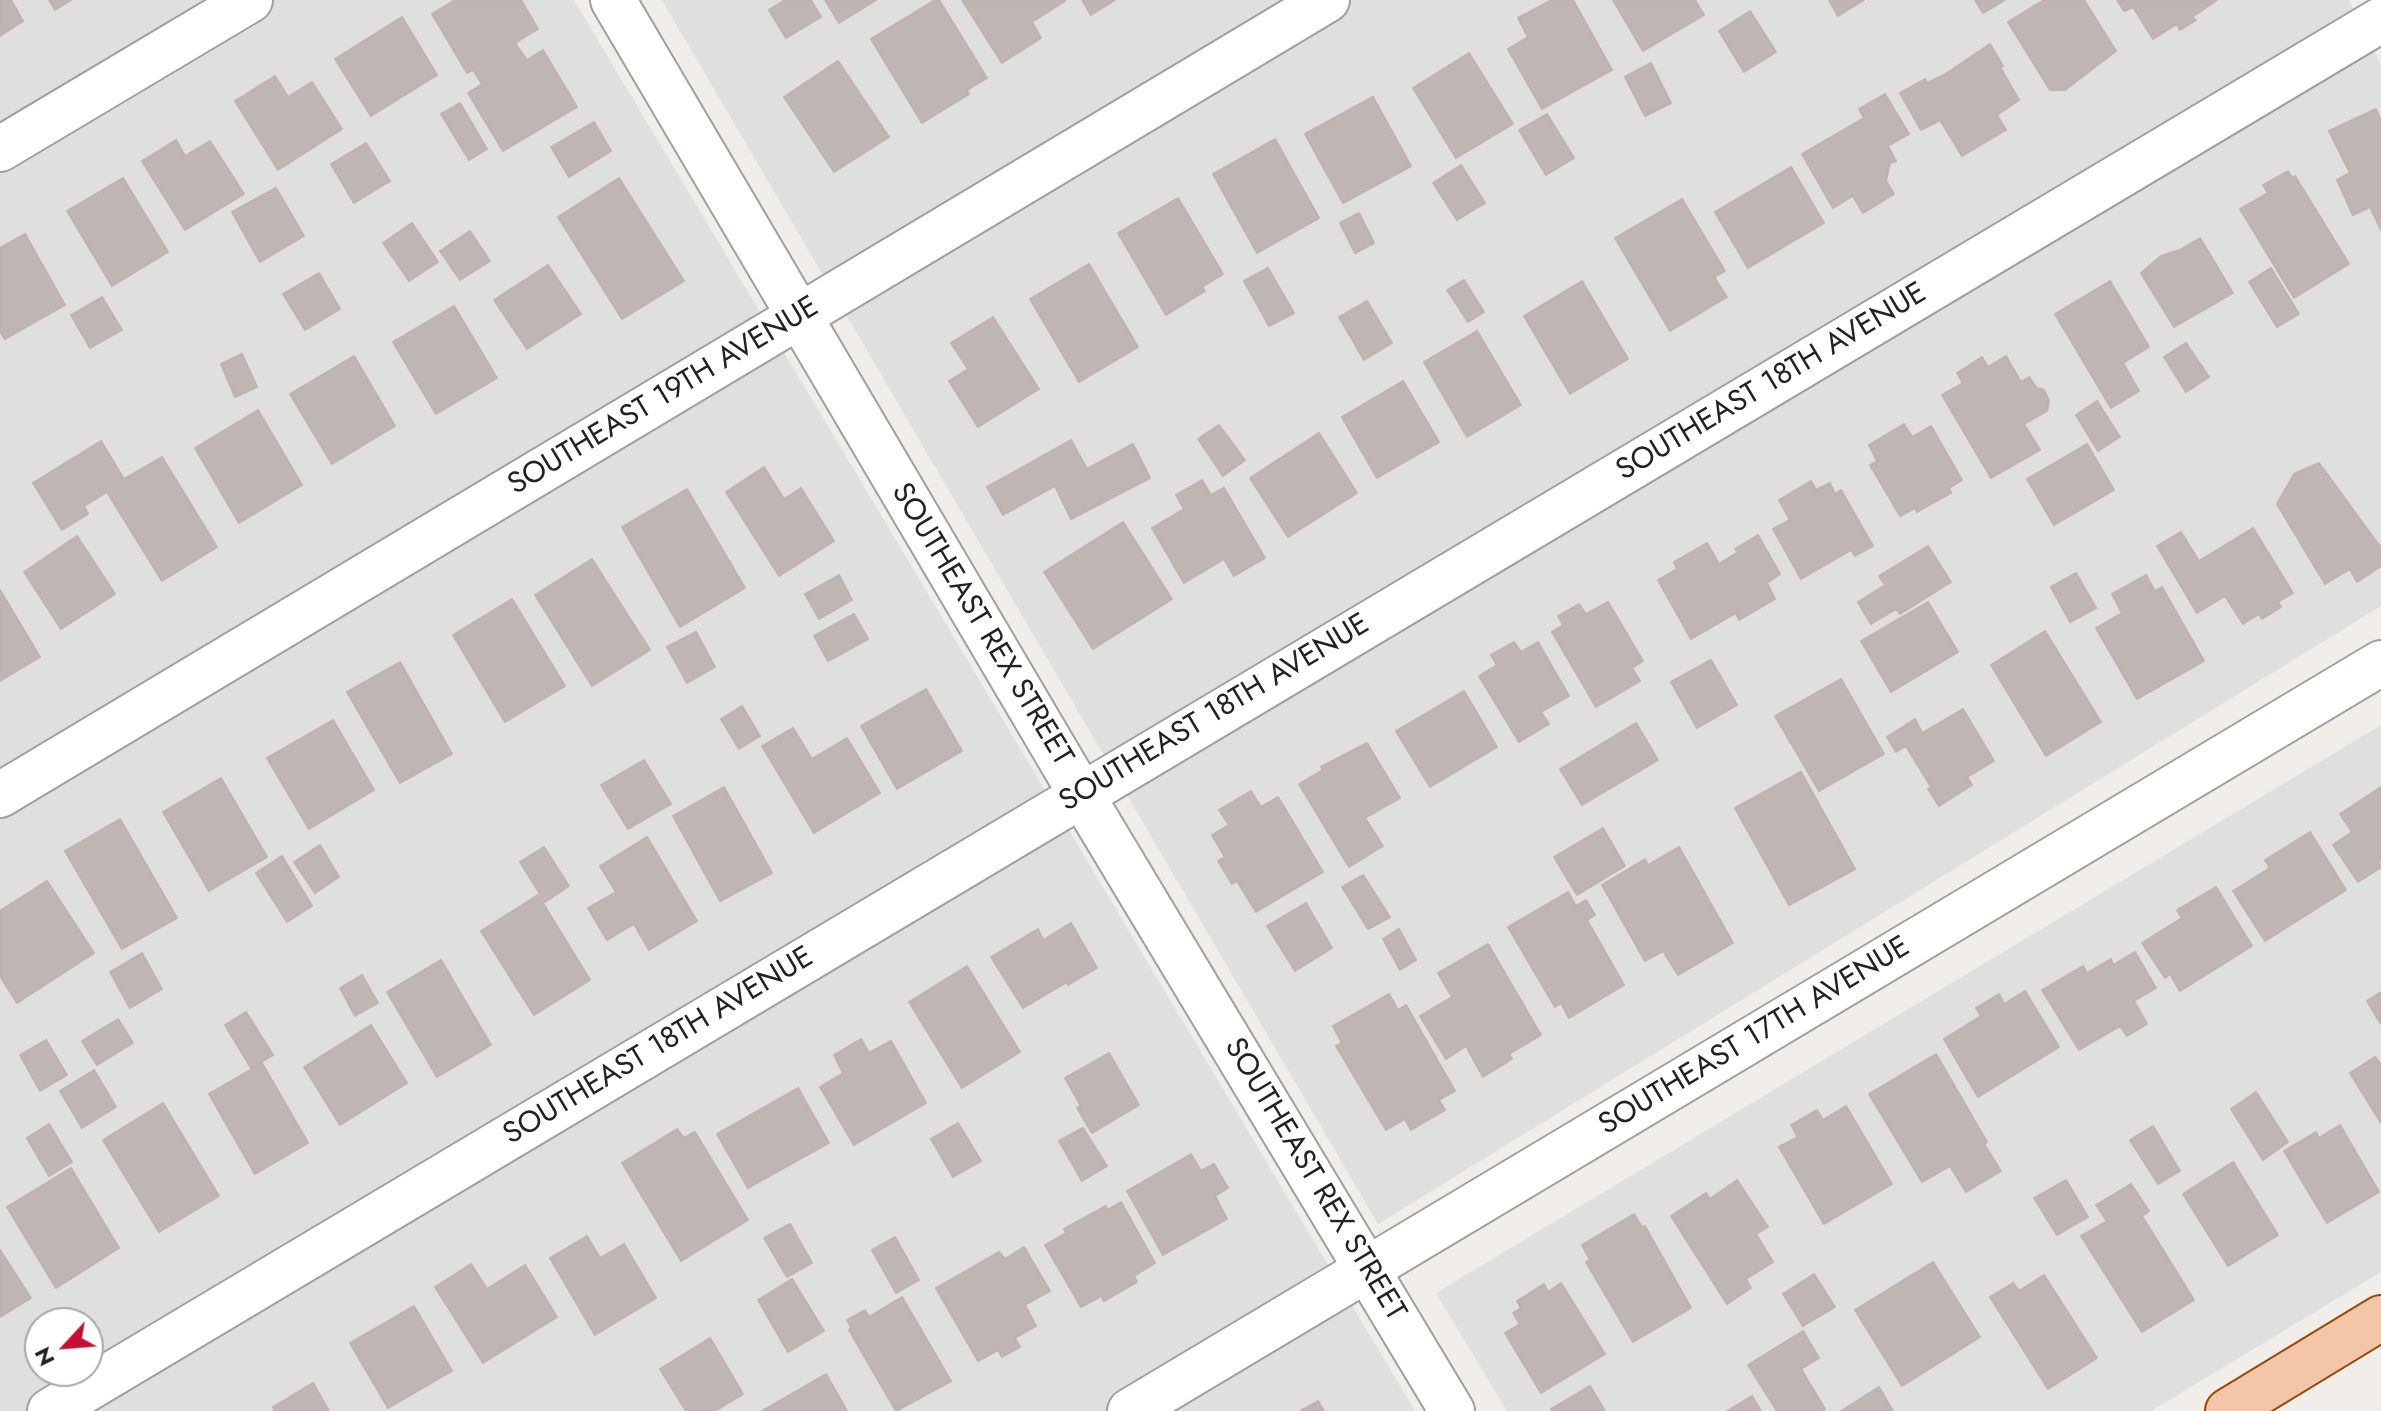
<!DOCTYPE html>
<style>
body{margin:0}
#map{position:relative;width:2381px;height:1411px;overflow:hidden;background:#f1ede9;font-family:Jost,sans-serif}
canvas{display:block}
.north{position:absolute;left:24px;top:1307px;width:80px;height:80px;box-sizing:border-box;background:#fff;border:2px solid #a7a7a7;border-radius:50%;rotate:244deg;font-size:22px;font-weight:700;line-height:32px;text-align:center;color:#222}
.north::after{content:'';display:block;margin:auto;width:28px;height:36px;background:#c41034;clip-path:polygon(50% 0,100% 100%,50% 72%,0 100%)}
</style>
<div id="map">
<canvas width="2381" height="1411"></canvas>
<div class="north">N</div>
</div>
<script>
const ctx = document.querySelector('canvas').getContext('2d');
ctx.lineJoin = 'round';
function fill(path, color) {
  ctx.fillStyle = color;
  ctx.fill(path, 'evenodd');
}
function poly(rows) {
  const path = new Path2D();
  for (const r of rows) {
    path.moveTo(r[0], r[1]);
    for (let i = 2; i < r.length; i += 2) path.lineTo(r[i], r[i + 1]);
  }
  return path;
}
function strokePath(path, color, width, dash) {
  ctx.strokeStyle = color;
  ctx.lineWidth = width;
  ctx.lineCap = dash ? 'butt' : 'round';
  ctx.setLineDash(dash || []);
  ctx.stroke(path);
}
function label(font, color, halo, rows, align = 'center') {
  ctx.font = font + ' Jost,sans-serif';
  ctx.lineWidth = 6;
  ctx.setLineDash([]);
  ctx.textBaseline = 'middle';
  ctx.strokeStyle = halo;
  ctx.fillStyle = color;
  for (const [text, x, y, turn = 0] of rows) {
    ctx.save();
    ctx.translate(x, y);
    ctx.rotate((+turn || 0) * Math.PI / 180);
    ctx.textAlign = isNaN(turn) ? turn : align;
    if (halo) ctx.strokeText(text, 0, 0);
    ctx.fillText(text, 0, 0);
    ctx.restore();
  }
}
const residential = poly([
 [0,0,574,0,1415,1411,0,1411],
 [40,1323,88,1323,88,1371,40,1371],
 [662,0,2349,0,2381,65,2381,606,1378,1224],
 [2381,725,2381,1272,2151,1411,1507,1411,1436,1293]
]);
const building = poly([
 [0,0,11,0,23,21,0,36,0,0],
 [49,0,71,0,55,10,49,0],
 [455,0,521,0,538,29,515,43,527,60,543,50,577,107,503,151,468,93,482,84,473,70,467,73,432,14,455,0],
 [785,0,811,0,821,17,786,38,769,10,785,0],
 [825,0,876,0,839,23,825,0],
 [935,0,939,0,987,78,967,90,969,94,922,123,871,39,935,0],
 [962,0,1064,0,1065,1,1032,22,1041,38,1002,63,962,0],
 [1082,0,1115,0,1091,15,1082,0],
 [1552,0,1573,0,1612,70,1542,109,1508,49,1528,37,1518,18,1552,0],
 [1613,0,1695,0,1704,15,1643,51,1613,0],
 [1829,0,1864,0,1838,16,1829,0],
 [1975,0,2005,0,1983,13,1975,0],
 [2044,0,2084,0,2116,51,2065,90,2050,90,2008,22,2044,0],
 [2117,0,2217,0,2192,17,2196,20,2180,30,2177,24,2153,39,2133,7,2124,11,2117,0],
 [1750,11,1776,52,1744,72,1719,31,1750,11],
 [402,17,437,75,371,116,335,59,402,17],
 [1990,44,2003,66,2000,67,2019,100,1997,115,2006,130,1962,156,1940,120,1921,130,1900,93,1925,79,1927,83,1944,75,1990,44],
 [1469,53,1513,124,1456,158,1413,88,1469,53],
 [838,61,889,137,834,172,784,97,838,61],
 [1651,63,1671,103,1645,116,1625,77,1651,63],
 [275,76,288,97,312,82,342,129,278,170,235,101,275,76],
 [1885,94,1909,134,1888,146,1896,161,1890,163,1886,181,1894,194,1863,213,1853,196,1833,208,1802,154,1864,118,1859,109,1885,94],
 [1373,97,1411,166,1343,203,1305,134,1373,97],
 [460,103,487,149,469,160,441,114,460,103],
 [2376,109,2381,121,2381,230,2370,207,2353,215,2337,180,2350,173,2329,131,2376,109],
 [1547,114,1574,158,1546,175,1519,130,1547,114],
 [594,122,611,151,569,177,551,147,594,122],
 [1275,139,1319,218,1257,253,1213,174,1275,139],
 [176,140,185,156,210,141,244,194,185,230,142,161,176,140],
 [366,143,390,181,354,203,331,164,366,143],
 [1461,165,1485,203,1457,220,1433,183,1461,165],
 [1791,167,1824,223,1748,268,1715,212,1791,167],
 [2288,171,2292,178,2295,176,2349,264,2294,298,2240,209,2268,193,2263,185,2288,171],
 [123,178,168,252,112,286,67,211,123,178],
 [619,178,684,281,622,319,558,217,619,178],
 [276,188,304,236,260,262,232,212,276,188],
 [1178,198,1223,274,1202,287,1205,291,1166,315,1118,233,1178,198],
 [1682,199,1725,271,1714,277,1727,297,1670,331,1615,238,1682,199],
 [1359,213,1374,243,1355,253,1340,223,1359,213],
 [412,223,438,262,409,281,383,243,412,223],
 [470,231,490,261,460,280,440,251,470,231],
 [25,234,65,305,5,339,0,331,0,248,25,234],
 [2200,238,2233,293,2174,327,2141,273,2161,256,2180,250,2200,238],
 [1089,264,1138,347,1079,382,1030,299,1089,264],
 [548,265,581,314,527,349,494,300,548,265],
 [1268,268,1294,313,1269,326,1244,281,1268,268],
 [2271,268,2299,314,2277,327,2249,282,2271,268],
 [319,273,340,309,305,330,283,294,319,273],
 [1464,280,1484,312,1468,322,1447,290,1464,280],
 [1582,281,1628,359,1570,394,1524,316,1582,281],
 [2110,281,2149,347,2123,363,2139,391,2111,408,2055,314,2110,281],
 [102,297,122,330,90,348,71,315,102,297],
 [1367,301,1392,343,1364,360,1339,317,1367,301],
 [454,306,497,378,436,414,393,342,454,306],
 [993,317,1039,389,978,427,949,381,968,369,951,343,993,317],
 [1477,331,1521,405,1467,437,1424,362,1477,331],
 [2186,343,2209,377,2186,392,2164,357,2186,343],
 [242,354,257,387,235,397,221,364,242,354],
 [354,356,395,426,332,464,290,394,354,356],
 [2006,356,2021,382,2029,377,2037,388,2044,390,2049,401,2047,411,2024,424,2040,450,1991,478,1942,395,1963,383,1957,373,1982,357,1988,367,2006,356],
 [1403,381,1439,442,1377,478,1342,417,1403,381],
 [2097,401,2120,437,2098,451,2076,415,2097,401],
 [258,410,302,485,239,523,195,448,258,410],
 [1904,424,1912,437,1931,426,1962,480,1949,488,1951,493,1917,512,1915,508,1900,516,1870,465,1877,461,1869,445,1904,424],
 [1219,425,1245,460,1223,476,1198,439,1219,425],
 [1319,433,1357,493,1288,537,1250,478,1319,433],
 [1071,440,1087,469,1133,444,1150,478,1071,519,1055,486,1003,515,987,487,1071,440],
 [101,441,124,479,162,457,217,547,162,581,107,492,84,506,88,514,62,530,33,483,101,441],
 [2087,444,2114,490,2054,525,2027,479,2087,444],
 [2319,463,2381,548,2381,566,2357,582,2350,569,2325,584,2277,504,2294,474,2319,463],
 [764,467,784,499,801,488,834,541,779,576,726,492,764,467],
 [1202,480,1211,495,1224,488,1265,558,1234,576,1224,559,1184,583,1152,528,1184,509,1176,495,1202,480],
 [1811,481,1816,490,1830,483,1835,494,1841,490,1873,546,1855,556,1851,550,1801,579,1773,529,1790,520,1779,500,1811,481],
 [687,489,745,588,680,627,622,527,687,489],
 [1123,522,1172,599,1093,649,1044,572,1123,522],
 [2253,528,2293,593,2278,602,2281,607,2262,619,2259,614,2243,624,2225,596,2197,613,2157,546,2181,532,2199,561,2253,528],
 [1758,535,1780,574,1767,583,1775,599,1739,620,1736,613,1691,639,1658,580,1677,569,1674,562,1707,543,1719,564,1738,552,1735,549,1758,535],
 [77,536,115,594,61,629,24,572,77,536],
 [1928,546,1951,582,1900,614,1896,609,1871,624,1858,602,1885,585,1879,576,1928,546],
 [592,559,650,650,592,686,535,595,592,559],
 [2076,573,2096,608,2070,622,2051,587,2076,573],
 [839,575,852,600,819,619,805,594,839,575],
 [2146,575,2155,591,2162,587,2204,661,2137,699,2096,628,2122,613,2112,594,2146,575],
 [0,590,40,657,0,681,0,590],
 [512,599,565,686,505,722,453,635,512,599],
 [1608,602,1643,661,1632,668,1640,681,1596,707,1552,632,1563,625,1558,616,1579,604,1586,614,1608,602],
 [1928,602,1958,652,1891,692,1861,641,1928,602],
 [854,614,868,639,828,661,814,636,854,614],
 [2045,631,2101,722,2046,756,1991,665,2045,631],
 [696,632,715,667,687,683,667,647,696,632],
 [1514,642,1521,652,1538,642,1569,696,1541,712,1549,724,1519,742,1479,676,1497,665,1491,655,1514,642],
 [1711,660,1737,705,1697,728,1671,682,1711,660],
 [400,662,452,754,400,783,347,692,400,662],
 [1841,679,1884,754,1819,791,1775,716,1841,679],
 [926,689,962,751,897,789,861,726,926,689],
 [1464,691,1497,747,1430,787,1396,731,1464,691],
 [742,706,760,736,739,749,721,719,742,706],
 [1963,709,1994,761,1967,777,1972,785,1939,806,1928,789,1931,787,1906,746,1896,752,1887,737,1915,719,1922,733,1963,709],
 [333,720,374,790,309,829,267,758,333,720],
 [1636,723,1658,760,1582,805,1560,769,1636,723],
 [793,728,812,759,847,738,880,793,814,833,762,746,793,728],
 [1367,743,1400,798,1365,818,1383,846,1349,867,1299,784,1323,770,1321,767,1367,743],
 [644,760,671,804,628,829,601,785,644,760],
 [1801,772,1855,869,1789,905,1735,808,1801,772],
 [221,778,267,857,209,891,163,812,221,778],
 [724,787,772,873,720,901,673,816,724,787],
 [2381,787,2381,860,2378,862,2381,867,2358,882,2333,845,2352,832,2340,814,2381,787],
 [1251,791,1261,807,1278,797,1323,872,1256,912,1237,881,1232,884,1218,861,1225,857,1212,835,1229,825,1219,810,1251,791],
 [120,819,177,918,122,949,65,851,120,819],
 [1603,828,1625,866,1577,895,1554,857,1603,828],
 [2310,832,2346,890,2265,941,2233,891,2270,868,2265,860,2310,832],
 [647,837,697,921,649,950,634,924,607,940,588,908,616,892,600,866,647,837],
 [320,845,339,877,315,893,294,862,320,845],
 [544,847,569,886,545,902,520,862,544,847],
 [1679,847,1733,943,1678,975,1663,951,1645,961,1602,885,1645,859,1648,865,1679,847],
 [282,856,312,906,287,922,256,873,282,856],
 [1363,875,1390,917,1368,929,1342,887,1363,875],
 [47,881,94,953,17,1003,0,976,0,911,47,881],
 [2216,887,2252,946,2180,991,2170,974,2165,978,2142,943,2182,918,2177,910,2216,887],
 [1568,892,1576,906,1586,900,1595,915,1587,920,1624,985,1569,1018,1561,1003,1555,1007,1508,927,1568,892],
 [538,895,590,980,534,1015,481,931,538,895],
 [1306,903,1332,948,1295,971,1267,926,1306,903],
 [1071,923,1097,968,1068,985,1067,982,1023,1008,991,957,1038,929,1043,940,1071,923],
 [1399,929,1416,960,1400,970,1383,939,1399,929],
 [1488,944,1541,1035,1509,1054,1512,1059,1483,1077,1466,1046,1446,1059,1420,1016,1452,997,1438,973,1488,944],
 [2135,952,2156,988,2134,1001,2147,1024,2127,1036,2120,1026,2079,1050,2042,990,2083,966,2087,973,2111,959,2113,965,2135,952],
 [142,953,162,989,130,1008,110,972,142,953],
 [441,960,491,1045,437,1077,387,992,441,960],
 [967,966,1020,1052,962,1088,909,1002,967,966],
 [362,975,378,1003,355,1016,340,988,362,975],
 [2025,991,2059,1047,1978,1097,1944,1039,1981,1016,1976,1008,1999,994,2004,1004,2025,991],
 [2381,992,2381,1024,2367,1001,2381,992],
 [1389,994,1398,1010,1406,1005,1455,1091,1439,1100,1445,1110,1411,1130,1405,1119,1386,1130,1336,1046,1342,1043,1333,1026,1389,994],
 [246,1012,273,1055,251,1068,225,1025,246,1012],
 [118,1019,133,1043,97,1065,82,1041,118,1019],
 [371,1025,407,1083,340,1125,304,1067,371,1025],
 [861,1039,869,1053,891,1041,926,1103,854,1145,820,1087,843,1073,834,1055,861,1039],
 [46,1040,67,1075,40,1091,20,1055,46,1040],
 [1109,1053,1139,1105,1092,1133,1077,1108,1081,1106,1065,1078,1109,1053],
 [1936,1054,1987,1142,1984,1144,2001,1171,1966,1192,1950,1166,1922,1182,1869,1094,1936,1054],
 [2375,1057,2381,1065,2381,1123,2350,1073,2375,1057],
 [262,1063,308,1143,255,1174,209,1094,262,1063],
 [94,1070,116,1107,82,1128,60,1091,94,1070],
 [798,1088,829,1143,748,1188,717,1134,798,1088],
 [2256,1092,2288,1142,2263,1160,2231,1109,2256,1092],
 [163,1103,219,1196,159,1232,103,1140,163,1103],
 [1846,1106,1892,1184,1824,1224,1779,1147,1798,1137,1791,1125,1817,1110,1823,1120,1846,1106],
 [958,1123,981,1161,953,1177,931,1139,958,1123],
 [49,1124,72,1162,49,1176,27,1138,49,1124],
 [2340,1125,2379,1192,2327,1223,2284,1151,2316,1132,2319,1138,2340,1125],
 [2153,1126,2180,1171,2158,1184,2130,1140,2153,1126],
 [1083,1128,1107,1166,1082,1181,1059,1141,1083,1128],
 [677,1129,684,1138,695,1132,748,1220,681,1261,622,1163,677,1129],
 [1191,1154,1201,1171,1214,1164,1228,1188,1215,1196,1227,1219,1163,1255,1127,1191,1191,1154],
 [2233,1162,2278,1235,2228,1266,2183,1194,2233,1162],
 [71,1168,119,1248,56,1288,7,1207,71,1168],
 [1737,1180,1768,1227,1756,1234,1773,1262,1746,1279,1751,1288,1727,1304,1671,1216,1706,1193,1710,1199,1737,1180],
 [2066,1180,2088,1217,2057,1235,2034,1198,2066,1180],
 [2131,1184,2149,1211,2142,1216,2194,1300,2142,1332,2081,1236,2107,1221,2096,1205,2131,1184],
 [1121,1202,1155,1263,1134,1276,1137,1282,1104,1301,1101,1296,1081,1307,1045,1245,1066,1233,1064,1229,1106,1206,1107,1210,1121,1202],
 [1634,1214,1642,1227,1645,1226,1691,1308,1633,1342,1586,1262,1590,1260,1582,1245,1634,1214],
 [790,1224,812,1263,787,1277,764,1238,790,1224],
 [587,1236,600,1258,624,1244,656,1298,595,1335,550,1258,587,1236],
 [895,1237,919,1280,896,1293,872,1250,895,1237],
 [1024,1247,1050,1291,1025,1305,1036,1326,1015,1338,1020,1347,1002,1357,998,1350,978,1361,936,1288,999,1252,1005,1259,1024,1247],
 [0,1250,31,1298,0,1317,0,1250],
 [1933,1262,1980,1337,1902,1386,1855,1310,1933,1262],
 [471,1264,487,1289,525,1265,557,1317,483,1363,435,1287,471,1264],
 [1814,1274,1835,1307,1803,1326,1783,1294,1814,1274],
 [2044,1275,2097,1358,2048,1389,1990,1297,2013,1283,2019,1291,2044,1275],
 [792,1279,824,1331,788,1352,758,1300,792,1279],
 [1561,1283,1605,1354,1541,1393,1505,1333,1520,1324,1513,1313,1521,1308,1517,1301,1544,1284,1548,1292,1561,1283],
 [902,1297,951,1381,896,1411,849,1330,851,1327,847,1320,865,1310,869,1317,902,1297],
 [414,1306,452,1371,388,1408,350,1343,414,1306],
 [1803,1331,1819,1358,1801,1369,1825,1409,1821,1411,1777,1411,1748,1365,1803,1331],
 [710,1338,743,1394,715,1411,686,1411,660,1369,710,1338],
 [826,1374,847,1411,762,1411,826,1374],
 [313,1383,329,1411,275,1411,273,1407,313,1383],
 [1590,1386,1605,1411,1553,1411,1551,1409,1590,1386],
 [1879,1387,1893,1411,1841,1411,1879,1387],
 [1752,1396,1761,1411,1727,1411,1752,1396],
 [1318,1401,1324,1411,1300,1411,1318,1401]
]);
const minor = poly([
 [613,0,1081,794,1452,1411],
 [0,149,250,0],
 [0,795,1327,0],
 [50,1411,2381,20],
 [1130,1411,2381,663]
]);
const major = poly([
 [2228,1411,2381,1318]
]);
const streetNames = [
 ["SOUTHEAST 18TH AVENUE",1772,383,-31],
 ["SOUTHEAST 19TH AVENUE",664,397,-31],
 ["SOUTHEAST REX STREET",981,625,59],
 ["SOUTHEAST 18TH AVENUE",1215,714,-31],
 ["SOUTHEAST 17TH AVENUE",1755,1037,-31],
 ["SOUTHEAST 18TH AVENUE",659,1047,-31],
 ["SOUTHEAST REX STREET",1314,1180,59]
];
fill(residential, '#e0dfdf');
fill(building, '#bfb5b2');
strokePath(building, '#c2b1ac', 2);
strokePath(minor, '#9f9f9f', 48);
strokePath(major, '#934b0c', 48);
strokePath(minor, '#fff', 44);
strokePath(major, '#f5c5aa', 44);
label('30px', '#222', '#fff', streetNames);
</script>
